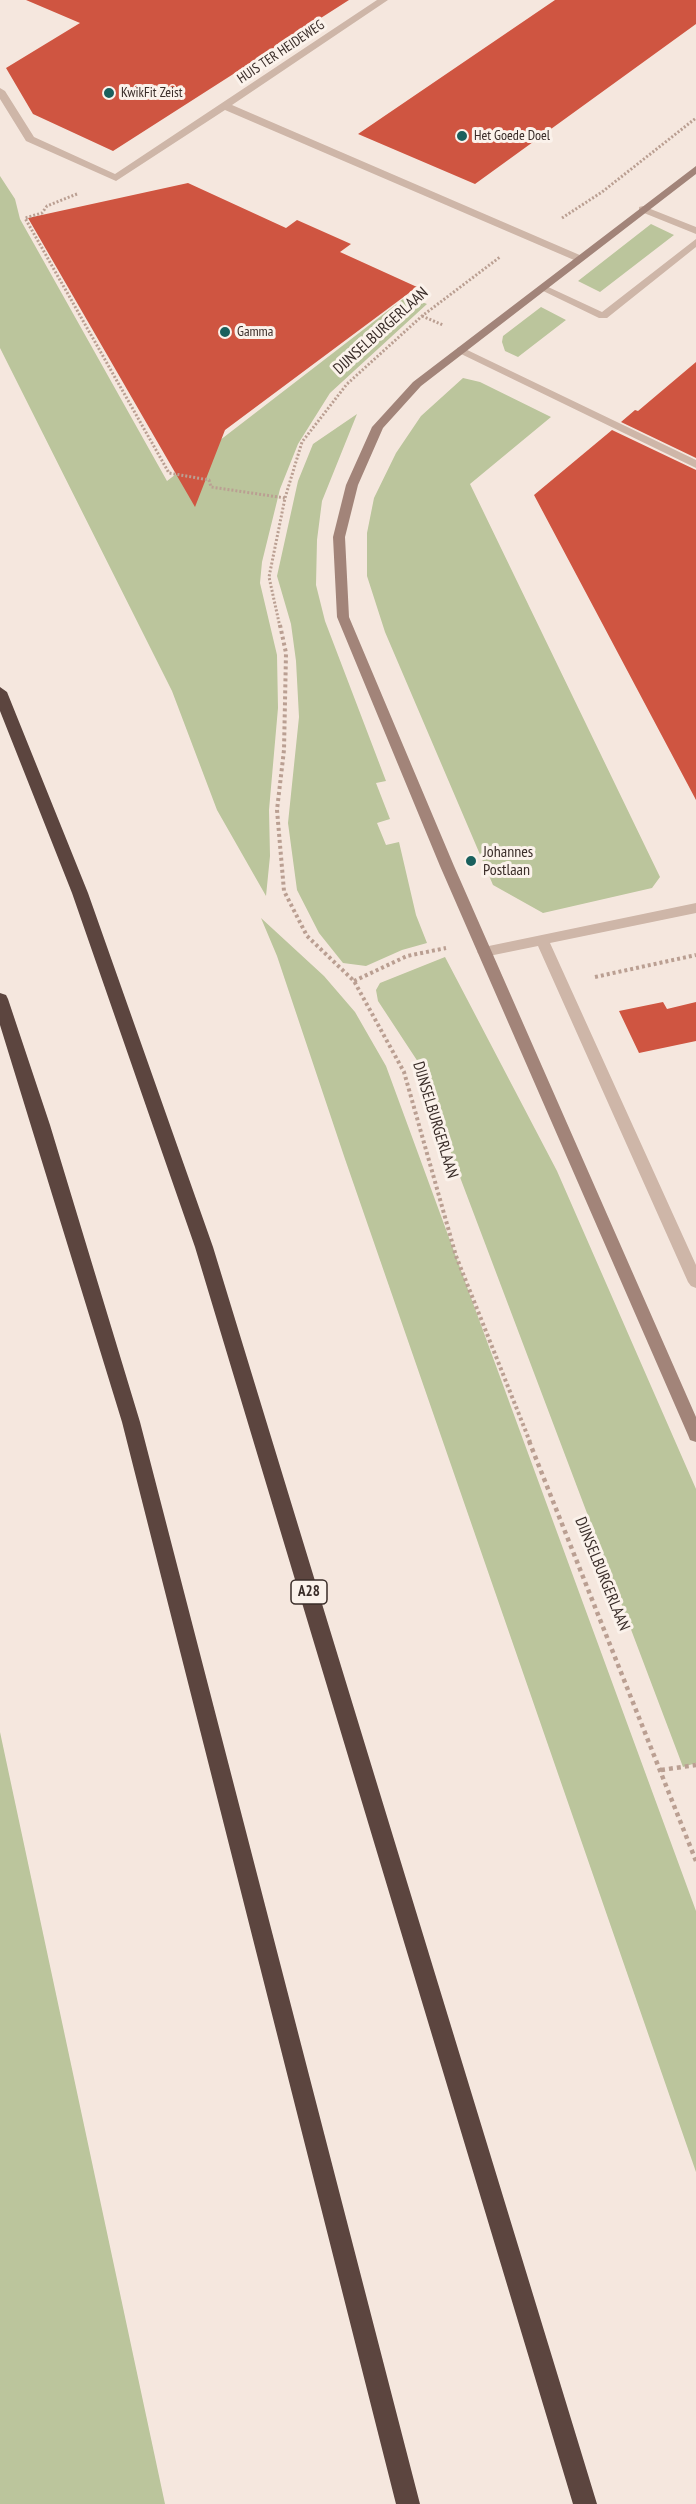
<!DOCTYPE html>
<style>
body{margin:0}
canvas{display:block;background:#f5e7de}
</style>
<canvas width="696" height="2504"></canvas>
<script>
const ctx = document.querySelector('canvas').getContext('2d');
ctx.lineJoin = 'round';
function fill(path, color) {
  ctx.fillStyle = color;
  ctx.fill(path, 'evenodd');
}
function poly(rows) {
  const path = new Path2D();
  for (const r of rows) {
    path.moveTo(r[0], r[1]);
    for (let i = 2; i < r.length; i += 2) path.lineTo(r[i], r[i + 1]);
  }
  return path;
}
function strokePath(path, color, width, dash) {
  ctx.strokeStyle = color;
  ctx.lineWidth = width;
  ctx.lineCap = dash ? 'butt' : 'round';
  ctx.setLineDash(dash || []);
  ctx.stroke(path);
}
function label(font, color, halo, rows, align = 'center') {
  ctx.font = font + ' "PT Sans Narrow",sans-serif';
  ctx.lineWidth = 6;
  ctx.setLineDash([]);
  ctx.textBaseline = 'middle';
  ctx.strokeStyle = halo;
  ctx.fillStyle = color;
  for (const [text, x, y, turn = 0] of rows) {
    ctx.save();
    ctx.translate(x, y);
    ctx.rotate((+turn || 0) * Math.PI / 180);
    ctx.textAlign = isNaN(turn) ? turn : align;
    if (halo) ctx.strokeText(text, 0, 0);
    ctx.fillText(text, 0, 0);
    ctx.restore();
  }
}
const green = poly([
 [0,176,15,199,20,219,167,481,407,296,427,304,330,393,298,444,280,489,262,562,260,583,277,655,278,708,269,810,270,856,266,896,217,810,172,691,0,348],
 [651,224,674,235,600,292,578,281],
 [541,307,566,320,518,357,505,351,502,342,503,336],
 [463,378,480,382,551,417,470,484,660,877,652,888,543,913,493,885,385,632,367,576,367,533,374,498,396,453,421,416],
 [357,414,322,501,317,540,316,585,325,621,386,781,376,783,390,819,377,823,386,845,399,842,416,915,427,943,402,950,366,966,343,963,319,933,297,890,288,823,299,717,296,661,291,624,277,576,298,481,313,444],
 [261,918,324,976,355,1012,386,1066,696,1911,696,2172,345,1159,277,956],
 [445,957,557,1171,696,1489,696,1763,683,1767,455,1164,422,1068,378,1001,376,990,380,983],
 [0,1732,165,2504,0,2504]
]);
const building = poly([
 [26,0,349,0,113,151,33,114,6,68,80,23],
 [555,0,696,0,696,24,475,184,358,134],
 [188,183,286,228,297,220,351,244,340,252,417,287,225,430,195,507,28,218],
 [696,362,696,458,621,422,635,410,638,411],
 [612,430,696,470,696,800,534,495],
 [663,1002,667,1009,696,1002,696,1041,639,1053,619,1011]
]);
const pathFar2 = poly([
 [77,194,47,206,42,213,25,218,169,473,209,480,211,487,285,498],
 [562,218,602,192,696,118],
 [422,316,443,325],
 [280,627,269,577,285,498,302,442,347,384,422,316,500,257]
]);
const pathFar1 = poly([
 [280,625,286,653,284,750,277,810,284,891,307,936,354,981,404,1072,456,1256,530,1442],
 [595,977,696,955],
 [354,981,407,956,446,948]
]);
const path = poly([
 [529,1441,696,1861],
 [661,1770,696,1765]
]);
const lane = poly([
 [377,0,388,0,232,105,582,256,582,260,574,260,225,110,116,181,26,141,0,99,0,88,5,91,34,137,115,174,377,0],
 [643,206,696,227,696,234,639,211,639,207,643,206],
 [696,239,696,247,607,318,599,318,537,288,542,285,546,286,602,312,696,239],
 [461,347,696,460,696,468,457,352,457,348,461,347]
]);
const street = poly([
 [696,903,696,913,550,943,696,1265,696,1288,691,1286,688,1282,538,946,484,957,477,952,484,947,696,903]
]);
const secondary = poly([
 [696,166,696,174,421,386,383,428,358,485,345,537,349,617,454,866,696,1417,696,1442,690,1440,688,1435,440,866,337,617,333,537,346,485,372,427,413,382,696,166]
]);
const highway = poly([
 [0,687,7,692,88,893,213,1247,597,2504,573,2504,195,1247,72,893,0,711,0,687],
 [0,993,6,995,8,999,50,1125,140,1422,420,2504,396,2504,122,1422,0,1025,0,993]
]);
const markers = [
 [109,93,6,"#1a605d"],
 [462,136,6,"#1a605d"],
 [225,332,6,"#1a605d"],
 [471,861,6,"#1a605d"]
];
const farStreetnames = [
 ["HUIS TER HEIDEWEG",281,52,-34]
];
const farPoinames = [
 ["KwikFit Zeist",121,93],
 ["Het Goede Doel",474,136],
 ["Gamma",237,332]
];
const shields = [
 [309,1592,36]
];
const shieldNames = [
 ["A28",309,1592]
];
const streetNames = [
 ["DIJNSELBURGERLAAN",381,331,-42],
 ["DIJNSELBURGERLAAN",435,1120,73],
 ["DIJNSELBURGERLAAN",602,1574,68]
];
const poiNames = [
 ["Johannes",483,852],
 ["Postlaan",483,870]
];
fill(green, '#bbc59c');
fill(building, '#cf5541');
strokePath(pathFar2, '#ba9f92', 3, [2, 2]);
strokePath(pathFar1, '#ba9f92', 4, [3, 3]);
strokePath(path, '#ba9f92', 4.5, [4, 4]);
fill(lane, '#ceb6a8');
fill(street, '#ceb6a8');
fill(secondary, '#a28479');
fill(highway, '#5c453f');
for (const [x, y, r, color] of markers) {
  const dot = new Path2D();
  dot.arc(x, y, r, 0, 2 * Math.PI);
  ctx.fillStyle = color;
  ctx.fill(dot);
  strokePath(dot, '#fbf2eb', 2);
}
label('14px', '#3a2d29', '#fbf2eb', farStreetnames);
label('14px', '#3a2d29', '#fbf2eb', farPoinames, 'left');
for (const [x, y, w] of shields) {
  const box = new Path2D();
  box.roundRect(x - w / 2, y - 12, w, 24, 4.5);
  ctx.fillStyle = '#fbf2eb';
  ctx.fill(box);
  strokePath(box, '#3a2d29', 1.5);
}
label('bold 15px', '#3a2d29', null, shieldNames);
label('16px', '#3a2d29', '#fbf2eb', streetNames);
label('16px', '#3a2d29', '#fbf2eb', poiNames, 'left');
</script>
